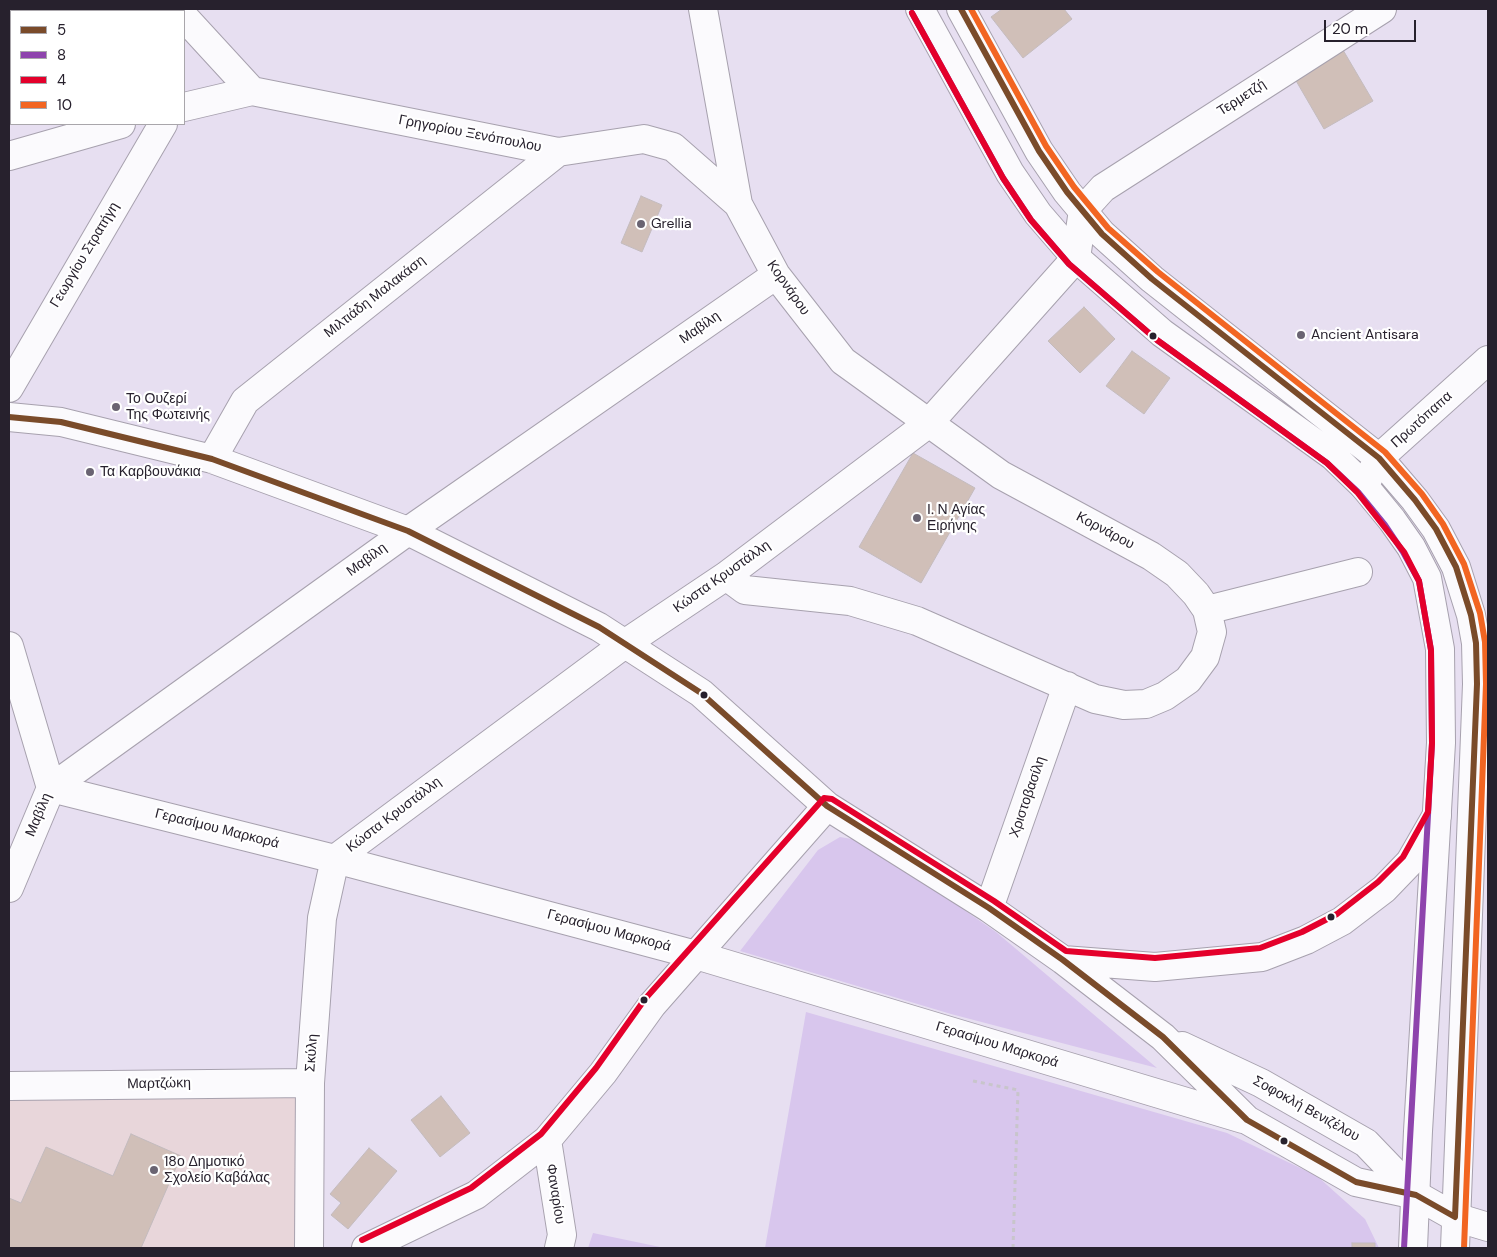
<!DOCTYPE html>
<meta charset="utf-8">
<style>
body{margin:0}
#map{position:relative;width:1497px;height:1257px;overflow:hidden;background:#e7dff1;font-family:"DM Sans",sans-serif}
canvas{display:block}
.frame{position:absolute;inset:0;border:10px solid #27212d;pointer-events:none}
.legend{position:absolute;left:10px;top:10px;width:175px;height:115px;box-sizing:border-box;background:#fff;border:1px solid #a9a6ab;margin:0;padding:6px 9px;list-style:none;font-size:15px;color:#27212d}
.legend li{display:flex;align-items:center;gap:10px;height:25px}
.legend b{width:25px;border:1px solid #a9a6ab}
.scale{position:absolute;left:1324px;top:20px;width:92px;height:22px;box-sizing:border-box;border:2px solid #27212d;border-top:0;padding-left:6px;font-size:15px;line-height:18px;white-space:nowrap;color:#27212d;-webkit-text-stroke:4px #fff;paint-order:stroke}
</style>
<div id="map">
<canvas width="1497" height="1257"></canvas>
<div class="frame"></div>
<ul class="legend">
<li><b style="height:6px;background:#7a4b2a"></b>5</li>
<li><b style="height:6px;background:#8e44ad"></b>8</li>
<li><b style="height:6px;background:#e4002b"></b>4</li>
<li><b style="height:6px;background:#f26522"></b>10</li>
</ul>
<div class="scale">20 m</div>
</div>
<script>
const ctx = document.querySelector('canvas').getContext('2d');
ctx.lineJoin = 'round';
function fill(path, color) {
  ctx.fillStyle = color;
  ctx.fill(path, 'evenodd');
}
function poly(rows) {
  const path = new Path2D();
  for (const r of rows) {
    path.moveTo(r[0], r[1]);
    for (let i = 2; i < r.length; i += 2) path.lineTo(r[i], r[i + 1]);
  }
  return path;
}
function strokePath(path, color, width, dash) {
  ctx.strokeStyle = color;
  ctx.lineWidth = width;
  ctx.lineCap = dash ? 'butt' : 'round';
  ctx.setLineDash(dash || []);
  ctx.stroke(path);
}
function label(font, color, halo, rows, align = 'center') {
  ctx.font = font + ' "DM Sans",sans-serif';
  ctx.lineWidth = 4.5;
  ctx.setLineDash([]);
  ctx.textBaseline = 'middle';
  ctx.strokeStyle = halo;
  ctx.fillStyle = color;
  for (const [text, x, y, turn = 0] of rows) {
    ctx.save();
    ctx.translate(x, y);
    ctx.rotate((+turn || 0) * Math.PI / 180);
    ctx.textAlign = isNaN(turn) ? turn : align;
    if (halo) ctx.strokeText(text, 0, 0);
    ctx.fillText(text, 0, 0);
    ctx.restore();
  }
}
const education = poly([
 [9,1091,300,1092,300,1248,9,1248]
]);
const green = poly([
 [840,837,864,841,996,932,1157,1068,951,1014,740,951,818,850],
 [806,1012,1227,1133,1317,1176,1365,1219,1379,1248,765,1248],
 [593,1233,665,1248,588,1248]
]);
const building = poly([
 [1002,9,1064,9,1072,19,1023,58,991,17,1002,9],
 [1343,50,1373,101,1324,129,1295,79,1343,50],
 [641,196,662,205,642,252,621,243,641,196],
 [1084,307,1115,339,1080,373,1048,341,1084,307],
 [1132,351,1170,378,1144,414,1106,386,1132,351],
 [913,453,975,488,921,583,859,547,913,453],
 [441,1096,470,1133,440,1157,411,1120,441,1096],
 [131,1134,181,1156,141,1248,9,1248,9,1198,21,1203,46,1147,113,1176,131,1134],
 [369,1148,397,1171,348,1229,331,1215,341,1203,330,1194,369,1148],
 [1352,1243,1375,1243,1375,1248,1352,1248,1352,1243]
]);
const path = poly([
 [973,1081,1018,1090,1013,1248]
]);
const minor = poly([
 [703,9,738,204,776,275,843,361,1001,475,1151,556,1177,574,1196,594,1207,610,1212,632,1205,657,1188,680,1165,696,1146,704,1124,705,1095,699,917,621,850,601,745,590,726,576],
 [184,17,252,91],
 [184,107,252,91,558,152,644,139,673,147,738,204],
 [9,156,121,124],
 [9,388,163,124],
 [9,417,61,422,212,459,408,531,599,627,701,693,827,806,989,908,1063,960,1163,1037,1247,1120,1356,1182,1416,1195],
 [212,459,245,401,558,152],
 [1364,486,1379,458,1488,360],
 [1207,610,1358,572],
 [9,646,51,788,335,859,696,955,1243,1119],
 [9,888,51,788,408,531,776,275],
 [989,908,1067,686],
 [1063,960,1155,967,1262,957,1306,940,1342,921,1384,889,1410,862,1437,815],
 [1182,1046,1261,1083,1366,1143,1416,1195,1455,1217,1488,1227],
 [9,1086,310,1083],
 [547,1140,562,1235,559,1248],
 [309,1248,310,1083,322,918,335,859,626,643,726,576,929,423,1076,258,1083,210,1103,188,1382,9],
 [366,1248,476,1195,547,1140,603,1073,652,1005,827,806]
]);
const major = poly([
 [920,9,1010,173,1038,214,1076,258,1162,333,1333,456,1364,486,1392,520,1411,547,1427,578,1440,649,1441,743,1418,1131,1413,1248],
 [961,9,1039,151,1067,192,1102,234,1152,279,1379,458,1415,500,1436,529,1456,567,1471,615,1476,643,1477,684,1455,1248]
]);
const bus1 = poly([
 [9,417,61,422,212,459,408,531,599,627,701,693,827,806,989,908,1063,960,1163,1037,1247,1120,1356,1182,1416,1195,1455,1217,1477,684,1476,643,1471,615,1456,567,1436,529,1415,500,1379,458,1152,279,1102,234,1067,192,1039,151,961,9]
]);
const bus2 = poly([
 [912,13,1003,178,1031,220,1069,264,1157,340,1327,463,1358,492,1385,525,1403,552,1419,581,1431,650,1432,743,1404,1248]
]);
const bus3 = poly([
 [362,1240,471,1188,541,1134,596,1068,645,999,824,798,832,799,994,901,1066,951,1155,958,1260,948,1302,932,1337,914,1378,882,1403,857,1428,812,1432,743,1431,650,1419,581,1404,552,1357,492,1327,463,1157,340,1069,264,1031,220,1003,178,912,13]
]);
const bus4 = poly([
 [971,9,1046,146,1074,187,1108,228,1158,272,1385,452,1422,494,1443,524,1464,564,1480,613,1485,642,1486,684,1464,1248]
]);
const markers = [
 [641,224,5,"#6a6472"],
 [1301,335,5,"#6a6472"],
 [1153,336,4.5,"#27212d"],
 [116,407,5,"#6a6472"],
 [90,472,5,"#6a6472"],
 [917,518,5,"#6a6472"],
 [704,695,4.5,"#27212d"],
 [1331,917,4.5,"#27212d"],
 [644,1000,4.5,"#27212d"],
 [1284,1141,4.5,"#27212d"],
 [154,1170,5,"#6a6472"]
];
const streetNames = [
 ["Τερμετζή",1242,98,-33],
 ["Γρηγορίου Ξενόπουλου",470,134,11],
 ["Γεωργίου Στρατήγη",85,255,-59],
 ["Κορνάρου",788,288,55],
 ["Μιλτιάδη Μαλακάση",375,297,-38],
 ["Μαβίλη",700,328,-35],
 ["Πρωτόπαπα",1422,420,-42],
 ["Κορνάρου",1105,531,28],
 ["Μαβίλη",367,560,-36],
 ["Κώστα Κρυστάλλη",722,577,-35],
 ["Χριστοβασίλη",1028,797,-71],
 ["Μαβίλη",39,815,-67],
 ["Κώστα Κρυστάλλη",394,815,-37],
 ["Γερασίμου Μαρκορά",217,829,14],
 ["Γερασίμου Μαρκορά",609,931,15],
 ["Γερασίμου Μαρκορά",997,1045,17],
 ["Σκύλη",312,1053,-86],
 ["Μαρτζώκη",159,1084,-1],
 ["Σοφοκλή Βενιζέλου",1306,1109,29],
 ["Φαναρίου",555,1194,81]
];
const poiNames = [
 ["Grellia",651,224],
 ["Ancient Antisara",1311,335],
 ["Το Ουζερί",126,399],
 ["Της Φωτεινής",126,415],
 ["Τα Καρβουνάκια",100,472],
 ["Ι. Ν Αγίας",927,510],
 ["Ειρήνης",927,526],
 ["18ο Δημοτικό",164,1162],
 ["Σχολείο Καβάλας",164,1178]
];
fill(education, '#e8d6da');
fill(green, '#d8c6ed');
fill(building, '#d0bfb8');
strokePath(building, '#c3bbbe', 1);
strokePath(minor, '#a7a1ae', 30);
strokePath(major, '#a7a1ae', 30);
strokePath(path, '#c8c5cb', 3, [4, 4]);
strokePath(minor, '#fbfafd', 28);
strokePath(major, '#fbfafd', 28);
strokePath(bus1, '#7a4b2a', 6);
strokePath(bus2, '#8e44ad', 6);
strokePath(bus3, '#e4002b', 6);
strokePath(bus4, '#f26522', 6);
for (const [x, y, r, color] of markers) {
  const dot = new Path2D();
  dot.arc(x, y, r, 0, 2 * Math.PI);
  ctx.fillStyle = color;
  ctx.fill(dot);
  strokePath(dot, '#fff', 2);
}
label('14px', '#27212d', '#fff', streetNames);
label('14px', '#27212d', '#fff', poiNames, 'left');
</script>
